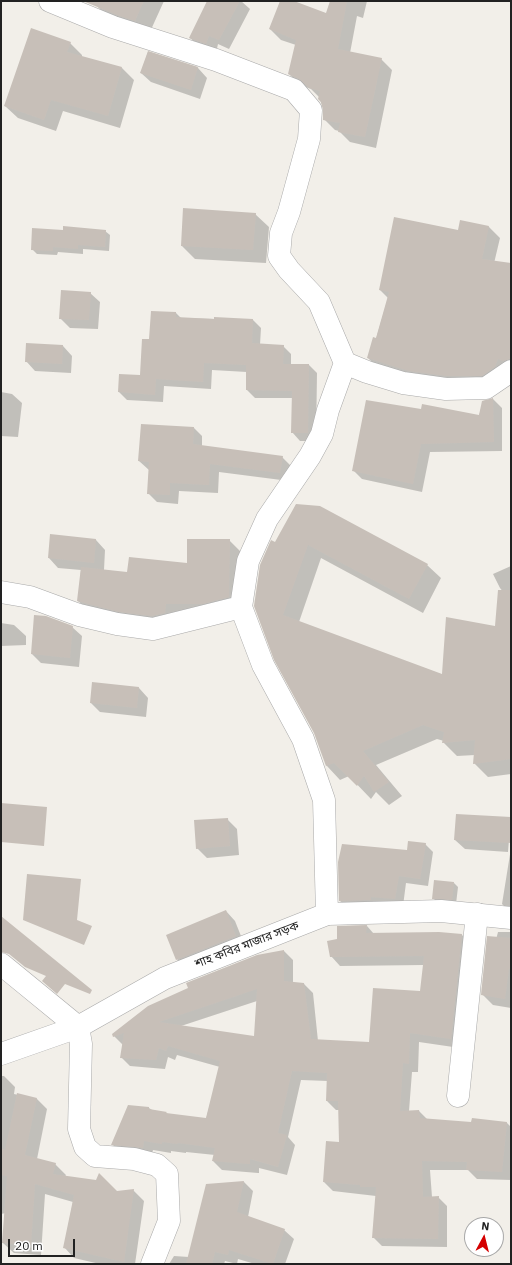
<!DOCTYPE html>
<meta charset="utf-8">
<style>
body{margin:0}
#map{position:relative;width:512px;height:1265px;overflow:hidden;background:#f2efe9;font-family:"IBM Plex Sans",sans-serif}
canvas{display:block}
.frame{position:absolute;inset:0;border:2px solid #222;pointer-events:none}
.north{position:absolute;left:464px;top:1217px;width:40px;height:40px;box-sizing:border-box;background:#fff;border:1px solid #a7a7a7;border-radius:50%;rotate:7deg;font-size:11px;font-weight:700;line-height:16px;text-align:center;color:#222}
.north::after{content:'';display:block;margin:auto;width:14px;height:18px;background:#d40000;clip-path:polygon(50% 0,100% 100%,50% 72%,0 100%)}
.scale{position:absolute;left:8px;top:1239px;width:67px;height:18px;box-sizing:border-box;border:2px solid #222;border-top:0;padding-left:5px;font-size:12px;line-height:14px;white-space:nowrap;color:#222;-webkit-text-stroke:3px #fff;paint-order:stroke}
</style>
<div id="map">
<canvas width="512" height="1265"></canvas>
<div class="frame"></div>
<div class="north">N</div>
<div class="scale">20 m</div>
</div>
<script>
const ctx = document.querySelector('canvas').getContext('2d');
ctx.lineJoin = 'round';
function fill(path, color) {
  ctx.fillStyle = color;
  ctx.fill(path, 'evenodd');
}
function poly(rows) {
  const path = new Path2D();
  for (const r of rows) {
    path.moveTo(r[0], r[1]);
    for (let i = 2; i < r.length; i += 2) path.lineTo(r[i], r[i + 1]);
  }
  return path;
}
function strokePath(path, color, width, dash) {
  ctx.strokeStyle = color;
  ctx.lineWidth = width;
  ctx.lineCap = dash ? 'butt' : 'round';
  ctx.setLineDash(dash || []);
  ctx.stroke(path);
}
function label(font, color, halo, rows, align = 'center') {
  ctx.font = font + ' "IBM Plex Sans","Noto Sans Bengali",sans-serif';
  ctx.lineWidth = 4;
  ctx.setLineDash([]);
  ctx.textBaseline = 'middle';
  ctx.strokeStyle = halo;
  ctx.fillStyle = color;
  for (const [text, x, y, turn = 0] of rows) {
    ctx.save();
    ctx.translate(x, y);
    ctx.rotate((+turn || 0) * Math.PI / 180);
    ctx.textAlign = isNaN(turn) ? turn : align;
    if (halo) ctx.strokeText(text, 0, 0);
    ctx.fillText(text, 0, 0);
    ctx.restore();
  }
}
const shadow = poly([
 [99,1,164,1,149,34,110,20,97,6],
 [209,1,241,1,250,9,229,49,218,44,216,53,200,47,190,38],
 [281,1,291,1,327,14,331,1,367,1,363,18,357,16,350,53,381,59,392,70,376,148,350,142,339,131,335,130,324,119,324,110,319,97,311,89,300,85,289,74,296,45,281,40,270,29],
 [70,43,82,55,82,57,122,68,134,80,120,128,63,111,56,131,18,118,5,106],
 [148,52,198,68,207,78,200,99,151,82,141,73],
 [255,214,269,227,266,263,195,259,182,246],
 [461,221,489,227,500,238,473,352,511,269,511,371,493,386,379,369,368,358,376,339,388,298,380,290,459,231],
 [64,231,105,231,110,235,109,251,83,249,83,254,58,252,57,255,37,254,32,249],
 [90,293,100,302,98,329,70,328,60,318],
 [176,313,181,318,253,320,261,328,260,345,283,346,291,354,291,365,309,365,317,373,316,441,300,441,292,432,293,398,255,398,247,390,247,372,212,370,211,389,164,386,163,402,127,400,119,392,141,376,150,340],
 [63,346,72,356,71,373,35,371,26,361],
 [1,392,12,394,22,403,18,437,1,436],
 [493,399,502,408,502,451,430,452,422,492,362,479,353,470,422,410,479,416,483,401],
 [194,428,202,436,202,446,282,457,291,466,289,481,219,472,218,493,179,491,178,504,157,502,148,493,149,470,139,461],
 [296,505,427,565,441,578,423,613,321,558,299,622,443,675,496,627,511,622,511,774,488,777,474,763,475,755,457,756,443,742,444,741,437,739,376,765,402,796,389,805,376,792,371,799,349,776,340,780,327,766,315,733,275,659,276,543],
 [51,536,96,540,105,550,104,570,128,573,188,564,229,540,240,551,240,608,176,624,90,612,78,601,81,570,58,568,49,558],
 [511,566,511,590,504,593,500,588,493,574],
 [1,623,14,625,26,636,26,645,1,646,1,650],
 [72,627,82,636,79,667,41,663,32,654],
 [139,688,148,698,146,717,100,712,91,703],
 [227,819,237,829,239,855,207,858,197,848],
 [510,827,508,852,465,849,455,840],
 [425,844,433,852,428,886,406,883,403,906,348,908,340,901,408,851],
 [511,848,511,913,502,904],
 [454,883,458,887,456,904,438,903,433,898],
 [226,911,235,921,245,946,186,969,177,960],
 [367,926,374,934,462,935,471,944,460,1048,419,1042,418,1072,412,1072,409,1111,419,1111,428,1120,472,1124,507,1123,511,1127,511,1180,477,1179,468,1170,430,1170,432,1197,438,1197,447,1206,447,1247,382,1246,373,1237,376,1196,333,1191,324,1182,340,1143,340,1110,336,1110,327,1101,328,1081,301,1080,288,1137,295,1145,287,1175,259,1168,259,1173,258,1173,222,1170,213,1161,215,1155,186,1152,186,1153,171,1151,171,1153,153,1150,151,1157,121,1153,112,1144,128,1107,149,1108,152,1110,166,1113,168,1114,206,1119,220,1067,177,1055,175,1060,168,1057,165,1069,130,1066,121,1057,123,1045,114,1036,257,956,284,951,293,960,293,983,304,984,313,993,318,1041,370,1044,421,992,424,965,340,966,331,956,338,940],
 [257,1001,255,1037,181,1026],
 [498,932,511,932,511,1008,493,1005,482,994],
 [1,1076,4,1076,15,1087,14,1094,37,1099,47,1109,37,1159,55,1164,66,1175,65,1177,116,1192,133,1190,144,1201,135,1264,100,1264,74,1258,64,1247,73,1202,45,1194,41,1255,14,1253,3,1243,6,1213,1,1214],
 [244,1182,253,1191,248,1217,284,1230,294,1239,285,1264,255,1264,238,1259,237,1264,225,1261,224,1264,169,1264,174,1256,189,1257,207,1185]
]);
const building = poly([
 [83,1,144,1,135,21,117,15],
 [207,1,240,1,219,40,209,36,206,44,189,38],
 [280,1,294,1,326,13,330,1,347,1,338,49,382,58,365,137,338,132,340,123,323,120,323,110,321,102,318,99,320,91,309,88,299,79,288,74,296,40,269,29],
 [31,28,71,42,67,52,122,67,108,116,51,100,44,120,4,106],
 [148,51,198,67,191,90,140,73],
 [183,208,256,213,253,250,181,246],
 [394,217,458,230,460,220,489,226,482,259,511,263,511,359,503,361,498,359,495,367,482,376,447,376,409,371,367,358,373,337,376,338,389,292,379,290],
 [63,226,106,230,105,247,78,245,78,249,53,247,53,251,31,250,32,228,63,230],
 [61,290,91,292,89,320,59,319],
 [151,311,176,312,176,317,214,319,214,317,253,319,252,343,284,345,283,364,309,364,308,433,291,433,292,391,246,390,246,365,204,363,203,382,156,379,155,395,118,392,119,374,140,375,142,339,149,339],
 [26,343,63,345,62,364,25,362],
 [493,398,494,442,421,444,413,484,352,471,366,400,421,409,422,404,479,415,482,401],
 [141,424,194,427,193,444,283,456,280,473,210,464,209,485,170,483,170,495,147,494,149,462,138,461],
 [296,504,320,506,428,564,409,599,308,545,283,615,442,674,446,617,495,626,498,590,511,590,511,759,473,764,475,740,442,743,444,732,423,725,363,751,389,782,374,792,364,776,357,786,334,763,326,766,314,733,274,660,254,606,260,565,271,540,275,542],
 [50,534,96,539,94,563,48,558],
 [187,539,230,539,229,597,203,604,166,604,165,613,152,616,119,612,77,601,81,567,127,572,129,557,187,563],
 [34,615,46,616,73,626,70,658,31,654],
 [92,682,139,687,137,708,90,703],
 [1,803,47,807,44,846,1,842],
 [456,814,511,817,511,843,454,840],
 [228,818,230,846,196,849,194,820],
 [408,841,426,843,420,879,399,876,395,899,371,897,371,900,339,901,338,862,342,844,407,850],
 [27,874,81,879,77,920,92,926,84,945,23,920],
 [434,880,454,882,452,900,432,899],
 [226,910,236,936,176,960,166,935],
 [1,916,92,990,90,994,65,984,57,994,42,981,46,976,25,967,9,954,1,952],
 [367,925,366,933,439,932,462,934,451,1039,410,1033,409,1064,403,1063,400,1111,419,1110,420,1118,471,1122,472,1118,507,1122,502,1172,466,1170,467,1162,422,1161,423,1197,439,1196,438,1239,372,1238,376,1187,360,1187,360,1185,323,1182,326,1141,339,1142,338,1101,326,1101,327,1073,292,1071,278,1133,287,1135,278,1167,250,1159,250,1164,248,1164,212,1161,215,1148,178,1143,177,1144,162,1142,162,1144,144,1141,143,1148,135,1147,111,1145,128,1105,149,1107,149,1109,167,1112,166,1113,206,1118,220,1061,168,1046,166,1051,159,1048,156,1060,120,1058,124,1033,113,1037,112,1034,148,1006,188,988,186,983,257,955,284,950,284,981,304,983,311,1039,369,1042,373,988,420,991,424,956,330,957,327,941,337,939,337,926],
 [257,989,254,1036,159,1022],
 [487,936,511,938,511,969,509,969,505,999,481,995],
 [17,1093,37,1098,25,1155,56,1163,53,1174,96,1180,99,1173,117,1191,134,1189,124,1262,63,1248,74,1195,35,1184,31,1245,2,1243,7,1176,1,1175,1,1148,5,1150],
 [244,1181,237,1212,285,1229,273,1264,229,1250,228,1255,215,1252,212,1264,186,1264,206,1184]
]);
const minor = poly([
 [50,1,113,27,216,60,294,90,311,110,309,139,289,212,281,233,279,256,289,270,319,302,345,363],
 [1,592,30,597,79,615,117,624,153,629,241,607],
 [327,914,324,800,303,739,263,665,241,607,248,561,267,519,310,456,322,434,328,410,345,363,367,372,403,383,446,389,486,388,511,371],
 [1,964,78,1027,81,1044,79,1129,85,1147,95,1156,134,1159,157,1165,167,1174,169,1221,152,1264],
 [458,1096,477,914]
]);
const tertiary = poly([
 [1,1054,78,1027,165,978,327,914,441,911,511,918]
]);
const streetNames = [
 ["শাহ কবির মাজার সড়ক",247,945,-21]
];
fill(shadow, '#0003');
fill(building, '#c7bfb8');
strokePath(minor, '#a9a9a9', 23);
strokePath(tertiary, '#a9a9a9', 23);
strokePath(minor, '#fff', 22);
strokePath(tertiary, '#fff', 22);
label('12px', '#222', '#fff', streetNames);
</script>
